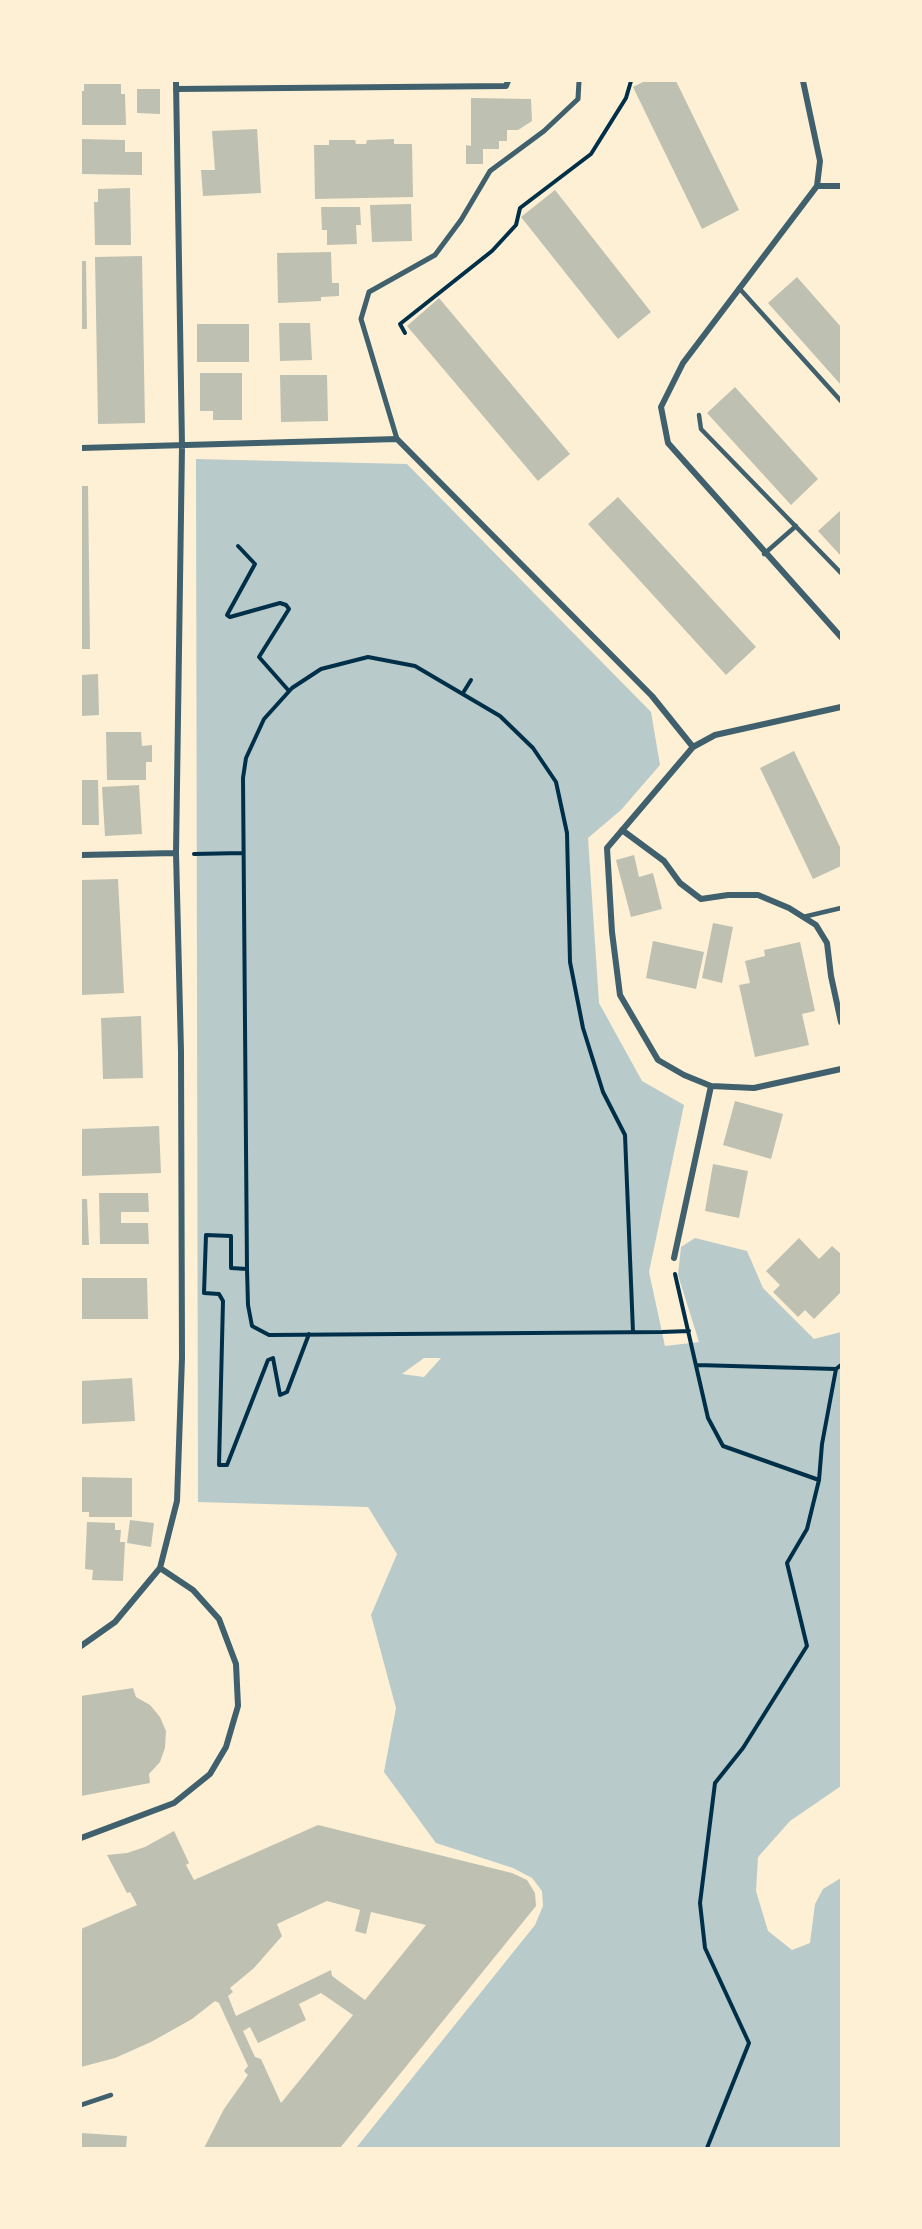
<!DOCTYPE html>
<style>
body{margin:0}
#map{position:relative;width:922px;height:2229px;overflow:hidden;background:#fdf0d5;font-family:"Archivo Narrow",sans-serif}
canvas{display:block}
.frame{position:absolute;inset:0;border:82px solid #fdf0d5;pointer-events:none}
</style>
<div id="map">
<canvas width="922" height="2229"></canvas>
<div class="frame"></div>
</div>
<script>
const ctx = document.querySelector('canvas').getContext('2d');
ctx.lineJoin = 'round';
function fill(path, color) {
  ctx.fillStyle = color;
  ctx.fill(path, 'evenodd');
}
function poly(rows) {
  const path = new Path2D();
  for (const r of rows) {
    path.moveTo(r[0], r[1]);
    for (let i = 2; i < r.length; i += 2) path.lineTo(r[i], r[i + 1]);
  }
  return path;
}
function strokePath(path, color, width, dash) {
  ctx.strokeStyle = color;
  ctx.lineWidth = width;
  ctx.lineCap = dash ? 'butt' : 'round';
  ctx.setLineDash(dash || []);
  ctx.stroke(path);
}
const green = poly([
 [196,459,407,464,651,712,660,765,621,810,588,838,599,1003,642,1081,684,1105,649,1272,665,1346,699,1342,678,1275,681,1247,695,1238,747,1251,763,1288,814,1339,841,1332,841,1786,790,1821,758,1857,756,1891,768,1931,792,1950,810,1943,815,1904,823,1889,841,1878,841,2148,356,2148,535,1925,543,1906,542,1891,532,1878,513,1868,436,1843,384,1772,396,1708,371,1615,397,1554,368,1507,198,1502],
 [424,1358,441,1358,424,1377,402,1374]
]);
const building = poly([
 [645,81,676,81,739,210,702,229,633,87],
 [84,84,121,84,121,94,125,94,126,125,81,125,81,91,84,91],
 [137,89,160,89,160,114,137,113],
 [471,98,531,99,532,121,518,130,507,130,507,141,499,141,499,149,483,149,483,164,466,164,466,145,471,146],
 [257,129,261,193,203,196,201,170,215,170,212,131],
 [81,139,125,140,125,152,142,152,142,175,81,174],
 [394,139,394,144,412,144,413,197,315,199,314,145,329,145,329,140,355,140,356,144,366,144,367,140],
 [130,188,131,245,95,245,94,202,98,202,98,189],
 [555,190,651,312,618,339,521,217],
 [411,204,412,241,372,242,370,205],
 [321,207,360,207,361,225,356,225,357,244,327,245,327,230,322,230],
 [331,252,332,283,339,283,339,296,321,297,321,301,278,303,277,253],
 [142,256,145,423,98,424,95,257],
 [81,261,86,261,87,329,81,329],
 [797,277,841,327,841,385,768,303],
 [439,298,570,454,538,481,407,326],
 [279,323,310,323,312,360,280,361],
 [197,324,249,324,249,362,197,362],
 [200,373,242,373,242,420,213,420,213,411,200,411],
 [280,375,327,375,328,421,281,422],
 [735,387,818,479,791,505,707,413],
 [81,486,88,486,90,649,81,649],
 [618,497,756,647,726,675,588,524],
 [841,510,841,556,818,531],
 [98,674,99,715,81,716,81,675],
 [106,732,141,732,142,746,152,745,152,762,146,762,146,780,107,780],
 [794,751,841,849,841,866,813,879,760,768],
 [81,780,98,780,99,825,81,825],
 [139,785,142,834,105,836,102,787],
 [634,855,639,877,653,873,662,909,631,917,616,860],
 [118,879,124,993,81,995,81,880],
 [713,923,733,927,722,983,702,978],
 [653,941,704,952,696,989,646,978],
 [800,942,815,1011,802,1014,809,1045,755,1057,739,985,750,983,745,961,765,956,764,950],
 [141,1016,143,1078,103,1079,101,1018],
 [735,1101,783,1114,771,1159,723,1145],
 [159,1126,161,1173,81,1176,81,1129],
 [713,1164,748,1171,739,1218,705,1211],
 [99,1193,148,1193,149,1212,121,1212,121,1223,148,1223,149,1244,100,1244],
 [81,1199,87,1199,89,1245,81,1245],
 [799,1238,819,1259,832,1246,841,1254,841,1292,814,1319,805,1310,798,1317,773,1292,780,1285,766,1271],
 [81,1278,147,1278,148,1319,81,1319],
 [132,1378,135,1421,81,1424,81,1381],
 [81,1477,132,1478,132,1517,89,1517,89,1512,81,1512],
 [130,1520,154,1523,151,1547,127,1543],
 [87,1522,115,1523,115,1530,121,1530,120,1542,125,1542,123,1581,92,1580,93,1570,85,1569],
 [133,1688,136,1697,150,1705,160,1717,166,1731,165,1748,160,1762,149,1774,150,1783,81,1796,81,1696],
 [318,1825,512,1873,527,1880,535,1893,536,1906,340,2148,204,2148,224,2109,248,2075,244,2071,248,2066,219,2003,215,2001,192,2019,151,2042,115,2058,81,2067,81,1929,137,1905,130,1892,127,1893,107,1855,127,1853,145,1847,174,1831,189,1863,186,1865,194,1880],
 [327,1901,360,1910,355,1931,366,1934,371,1912,426,1925,365,2000,332,1976,331,1970,236,2016,228,1996,233,1992,230,1988,254,1968,282,1936,277,1924],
 [321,1993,353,2015,281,2103,261,2059,255,2057,243,2031,250,2027,258,2043,306,2020,299,2004],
 [81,2133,127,2136,126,2148,81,2148]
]);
const path = poly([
 [405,333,400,324,492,251,516,225,520,208,591,154,626,98,631,81],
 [238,546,255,564,227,615,230,617,280,603,286,605,289,609,259,657,289,691],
 [463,693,471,680],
 [194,854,242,853],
 [247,1269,231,1268,231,1236,206,1235,204,1293,219,1294,223,1301,219,1465,227,1465,268,1360,273,1358,280,1395,287,1392,309,1334],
 [675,1274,708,1418,723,1446,819,1480],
 [633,1332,625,1135,603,1092,583,1028,570,962,567,833,556,782,533,748,500,716,415,666,368,657,321,669,292,688,264,719,246,758,243,778,247,1269,248,1305,252,1326,269,1335,662,1332,689,1331],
 [697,1365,836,1369],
 [707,2148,749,2043,705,1948,700,1903,715,1783,743,1748,807,1646,787,1563,807,1529,819,1480,822,1444,836,1369,841,1365]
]);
const service = poly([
 [739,288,841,401],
 [699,415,701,429,841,573],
 [764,554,796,526],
 [803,917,841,908],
 [81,2105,111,2095]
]);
const pedestrian = poly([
 [397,439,361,319,369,292,435,255,461,220,490,171,544,131,578,99,579,81]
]);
const minor = poly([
 [803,81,820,161,817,186,683,363,661,407,668,443,841,637],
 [176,89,506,86,508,81],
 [817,186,841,186],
 [81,448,397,439,652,696,693,747],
 [841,707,715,735,693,747,607,848,612,932,620,995,658,1060,684,1075,711,1086,754,1088,841,1069],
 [622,830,664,861,680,883,701,899,728,895,758,895,789,908,816,925,827,943,831,976,841,1022],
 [81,855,176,853],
 [674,1258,711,1086],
 [81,1646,115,1622,160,1568,177,1501,182,1358,181,1051,176,853,182,446,176,81],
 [81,1838,174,1803,210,1774,226,1747,238,1706,236,1664,219,1619,193,1590,160,1568]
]);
fill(green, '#b9caca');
fill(building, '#bec0b2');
strokePath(path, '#003049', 4);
strokePath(service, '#3f606c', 4.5);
strokePath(pedestrian, '#3f606c', 5);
strokePath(minor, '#3f606c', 6);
</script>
